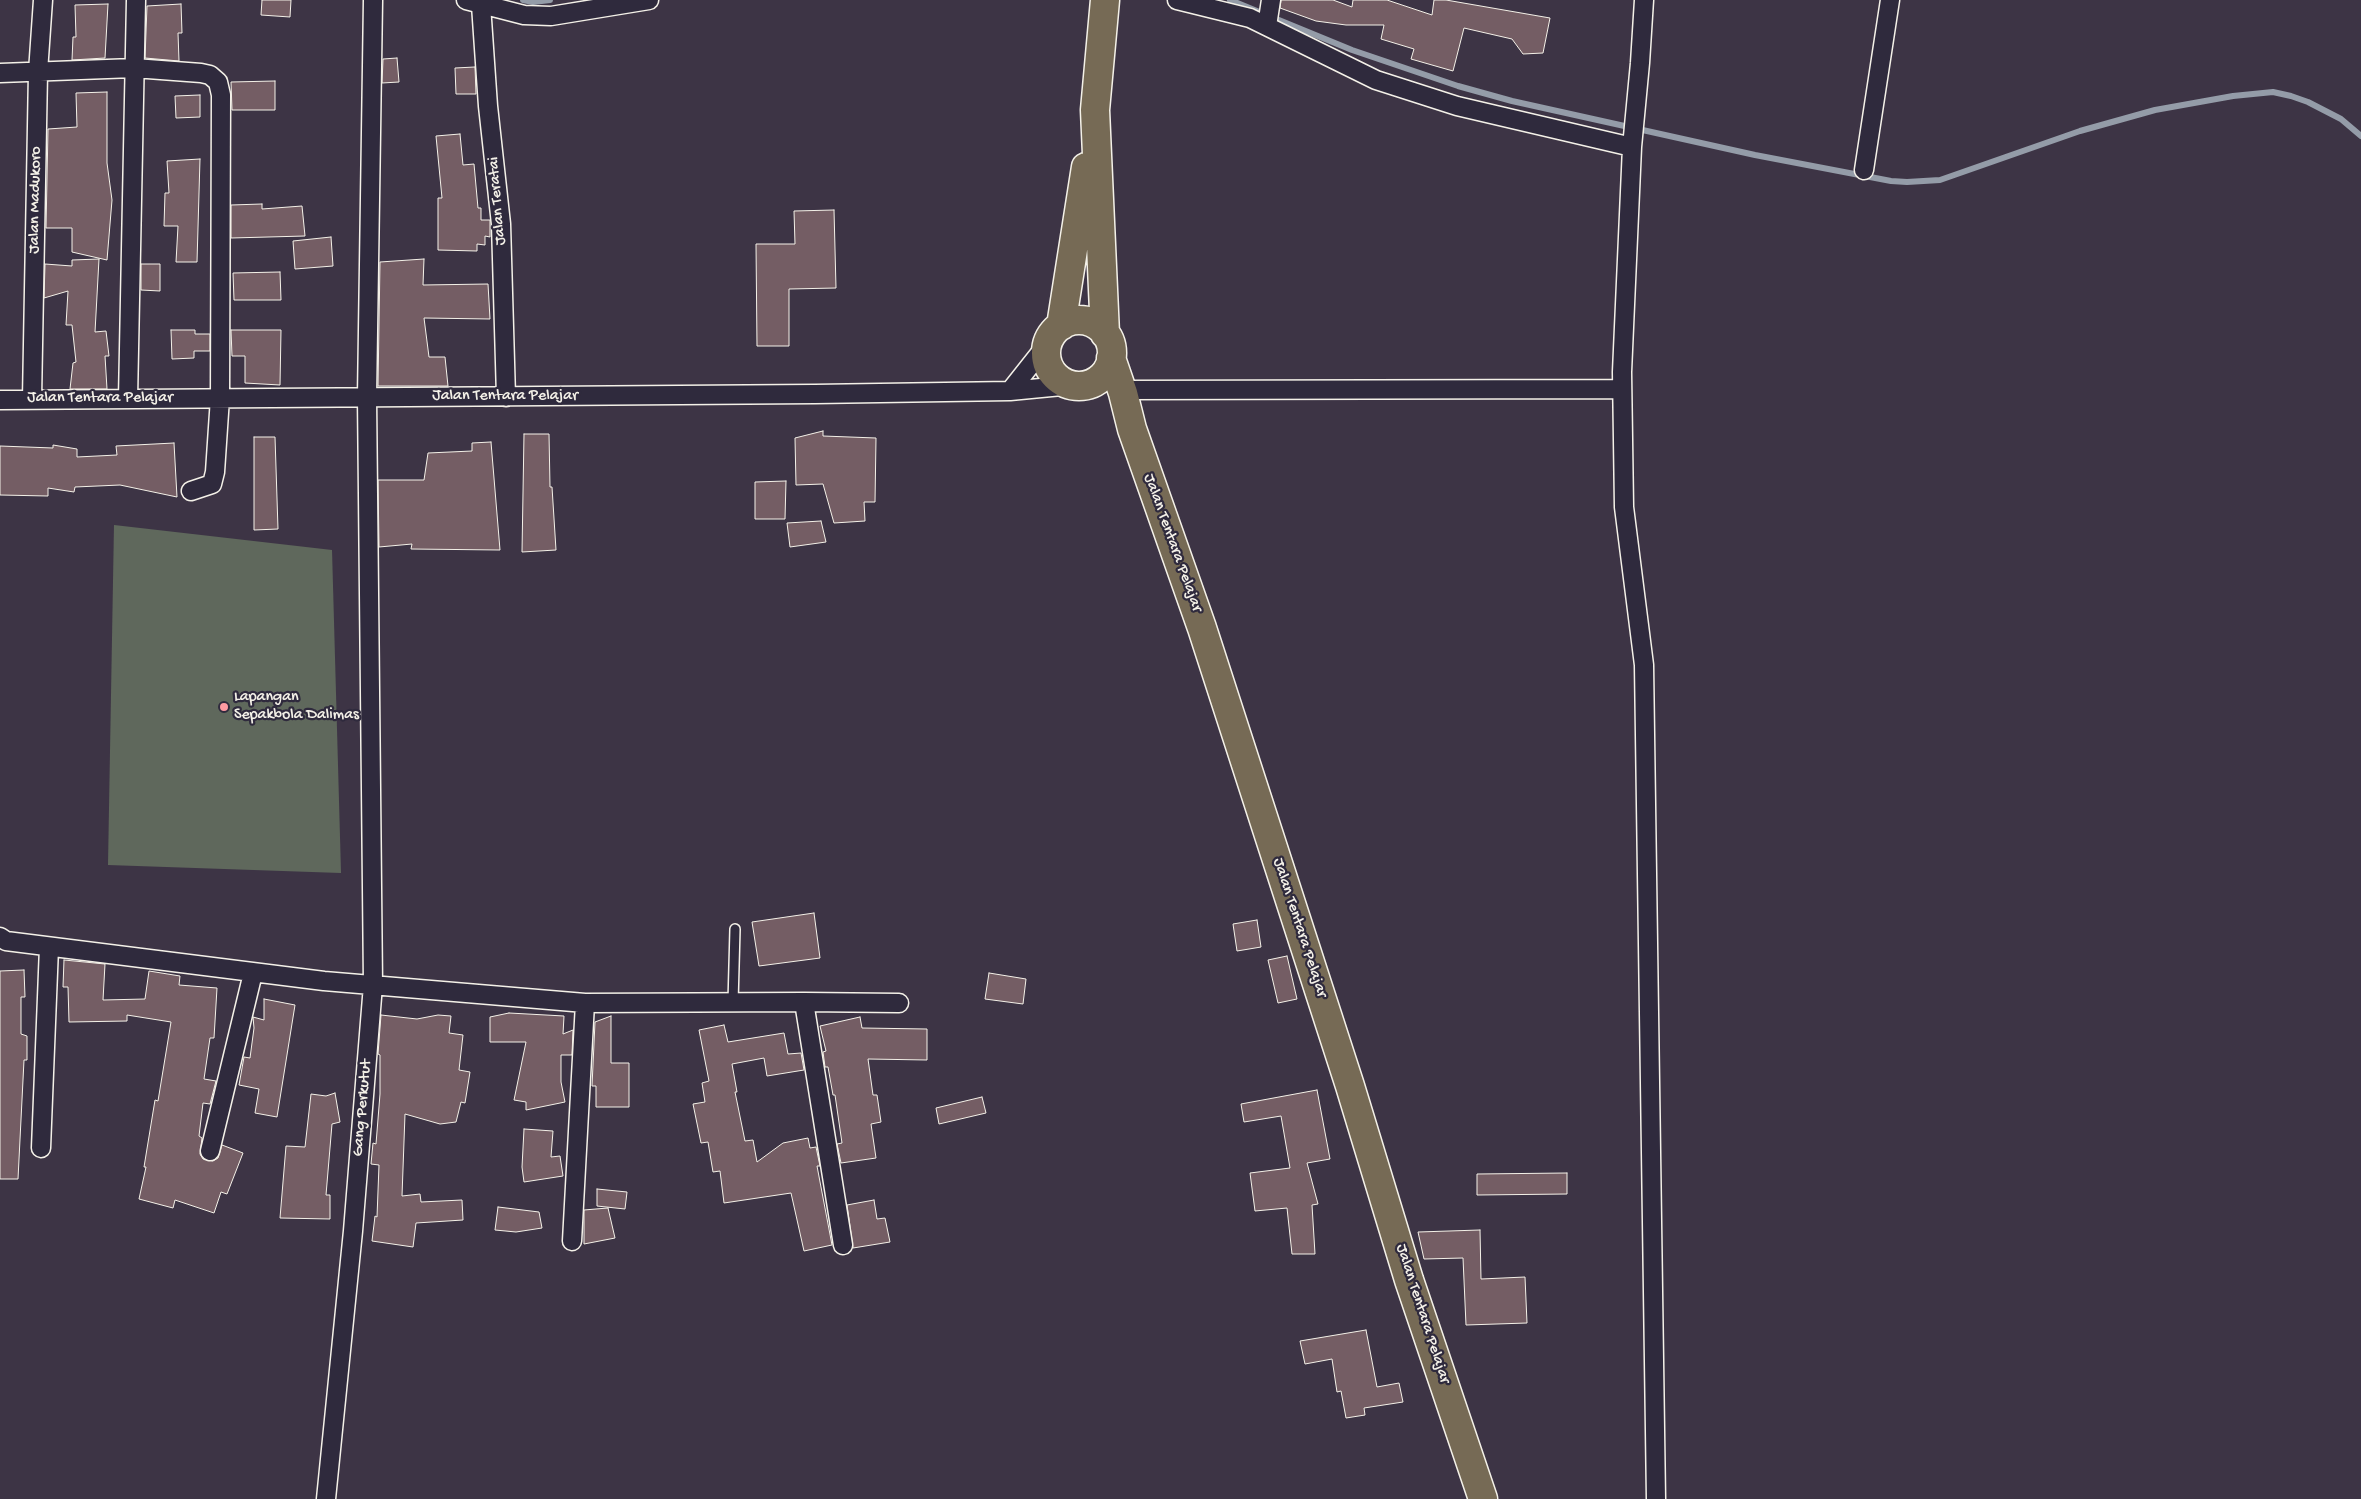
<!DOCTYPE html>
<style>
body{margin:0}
canvas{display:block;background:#3d3445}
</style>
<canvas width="2361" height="1499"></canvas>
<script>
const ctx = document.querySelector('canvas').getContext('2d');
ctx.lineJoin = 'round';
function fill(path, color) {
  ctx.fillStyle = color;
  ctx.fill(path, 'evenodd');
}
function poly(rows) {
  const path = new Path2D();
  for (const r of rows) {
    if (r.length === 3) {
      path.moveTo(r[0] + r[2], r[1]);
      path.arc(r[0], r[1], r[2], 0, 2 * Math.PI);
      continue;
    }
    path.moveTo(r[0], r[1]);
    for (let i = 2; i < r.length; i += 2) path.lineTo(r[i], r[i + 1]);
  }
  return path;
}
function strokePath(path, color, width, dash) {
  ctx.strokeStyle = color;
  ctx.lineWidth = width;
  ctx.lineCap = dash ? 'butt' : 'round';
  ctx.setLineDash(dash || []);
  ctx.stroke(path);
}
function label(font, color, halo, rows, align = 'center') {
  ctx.font = font + ' "Gochi Hand",sans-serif';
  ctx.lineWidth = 4.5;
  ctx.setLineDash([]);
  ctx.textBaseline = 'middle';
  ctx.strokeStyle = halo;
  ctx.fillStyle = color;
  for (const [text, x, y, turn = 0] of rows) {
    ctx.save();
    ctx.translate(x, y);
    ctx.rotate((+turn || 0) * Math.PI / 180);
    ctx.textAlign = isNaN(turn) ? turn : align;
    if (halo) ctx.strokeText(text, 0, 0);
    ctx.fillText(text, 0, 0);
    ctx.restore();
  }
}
const green = poly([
 [114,525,332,550,341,873,108,865]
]);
const stream = poly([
 [523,0,533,2,550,0],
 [1230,0,1352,50,1458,86,1512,101,1755,155,1891,181,1907,182,1940,180,2080,131,2155,110,2233,96,2273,92,2291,96,2308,102,2341,119,2361,136]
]);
const building = poly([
 [262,0,291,0,290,17,261,15,262,0],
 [1281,0,1333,0,1352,7,1353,0,1387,0,1432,15,1434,0,1446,0,1550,18,1543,53,1523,54,1512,39,1464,28,1453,71,1411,59,1414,49,1381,39,1384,25,1346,25,1316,21,1280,8,1281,0],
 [108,4,105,58,72,60,73,37,76,37,75,5,108,4],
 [181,4,182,33,178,33,179,61,145,58,147,6,181,4],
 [397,58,399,82,382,83,383,59,397,58],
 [475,67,476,94,456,94,455,68,475,67],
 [275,81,275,110,232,110,231,82,275,81],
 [107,92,107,163,112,200,107,260,72,252,72,228,46,228,48,129,77,127,76,93,107,92],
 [200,95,200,117,176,118,175,96,200,95],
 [460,134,463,165,474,164,478,208,481,208,481,220,490,220,490,237,485,236,485,245,477,244,477,251,438,250,438,198,442,198,436,136,460,134],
 [200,159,197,262,176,262,178,226,164,226,165,193,169,193,167,161,200,159],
 [262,204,262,209,302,206,305,236,231,238,231,205,262,204],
 [834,210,836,288,789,289,789,346,757,346,756,244,795,244,794,211,834,210],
 [331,237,333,266,295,269,293,241,331,237],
 [99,259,95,332,106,331,109,356,105,356,107,389,70,389,73,363,76,362,72,325,66,325,68,291,44,298,45,264,72,266,72,260,99,259],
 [424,259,423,285,488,284,490,319,424,318,429,357,445,357,448,386,378,386,380,262,424,259],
 [141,264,160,264,160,291,141,290,141,264],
 [280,272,281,300,234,300,233,273,280,272],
 [171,330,195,330,195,334,210,334,210,351,194,351,194,358,172,359,171,330],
 [231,330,281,330,280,385,245,383,245,356,232,356,231,330],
 [823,431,823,436,876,438,875,502,864,502,865,521,834,523,823,484,796,485,795,438,823,431],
 [524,434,549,434,550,487,552,487,556,550,522,552,524,434],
 [254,437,275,437,278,529,254,530,254,437],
 [491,442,500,550,411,549,412,544,379,547,378,480,424,480,428,453,472,451,472,443,491,442],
 [174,443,177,497,120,485,75,487,74,492,48,488,48,496,0,495,0,446,53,448,53,445,77,449,77,457,117,455,116,446,174,443],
 [786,481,785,519,755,519,755,482,786,481],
 [821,521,826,542,790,547,787,523,821,521],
 [814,913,820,958,759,966,752,922,814,913],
 [1257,920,1261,947,1237,951,1233,924,1257,920],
 [1287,956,1297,999,1278,1003,1268,960,1287,956],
 [64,960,105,964,103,1000,145,999,149,971,180,976,179,985,217,988,214,1038,210,1038,204,1079,216,1081,210,1104,203,1103,199,1136,202,1138,200,1154,203,1159,213,1161,218,1158,222,1145,243,1153,227,1194,221,1192,214,1213,175,1200,173,1208,139,1199,146,1167,144,1167,155,1100,158,1101,171,1022,127,1015,127,1021,69,1022,68,987,63,987,64,960],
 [24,970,25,997,21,997,21,1034,27,1036,27,1060,24,1060,18,1179,0,1179,0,971,24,970],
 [989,973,1026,979,1023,1004,985,999,989,973],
 [264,999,295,1005,277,1117,255,1113,259,1089,239,1085,244,1057,250,1058,254,1028,253,1017,264,1020,264,999],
 [509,1013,564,1016,563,1034,573,1030,572,1055,561,1055,561,1082,565,1102,526,1110,526,1102,514,1100,526,1042,490,1042,490,1017,509,1013],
 [381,1015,417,1019,438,1015,451,1016,449,1033,463,1035,459,1070,470,1072,465,1103,461,1102,456,1122,440,1124,405,1114,402,1196,420,1194,421,1202,462,1200,463,1220,416,1223,413,1247,372,1241,375,1216,377,1217,379,1165,371,1164,373,1143,376,1144,380,1094,380,1055,378,1054,381,1015],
 [611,1016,611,1063,629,1063,629,1107,596,1107,596,1086,592,1086,595,1022,611,1016],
 [860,1017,862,1028,927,1029,927,1060,868,1059,873,1095,877,1095,881,1122,871,1124,876,1158,841,1163,837,1144,842,1143,835,1095,833,1095,828,1067,825,1067,823,1052,826,1051,820,1026,860,1017],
 [724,1025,728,1042,784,1033,788,1054,801,1053,804,1070,767,1076,764,1058,732,1064,737,1092,735,1092,745,1141,753,1140,757,1162,783,1143,808,1138,810,1148,816,1147,820,1166,817,1166,832,1245,804,1251,791,1193,724,1203,720,1171,713,1172,708,1142,701,1143,693,1104,705,1102,702,1083,709,1081,699,1030,724,1025],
 [1317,1090,1330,1159,1307,1163,1318,1204,1312,1205,1315,1254,1292,1254,1287,1208,1255,1211,1250,1173,1290,1168,1281,1116,1244,1122,1241,1104,1317,1090],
 [335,1093,340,1122,332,1124,326,1195,330,1195,330,1219,280,1218,286,1146,305,1147,311,1094,326,1096,335,1093],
 [982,1097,986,1113,939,1124,936,1108,982,1097],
 [524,1129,553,1131,551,1157,560,1156,563,1176,524,1182,522,1167,524,1129],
 [1567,1173,1567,1194,1477,1195,1477,1174,1567,1173],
 [597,1189,627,1192,625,1209,597,1206,597,1189],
 [874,1200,877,1219,885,1218,890,1242,853,1248,847,1205,874,1200],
 [498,1207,539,1212,542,1228,516,1232,495,1230,498,1207],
 [608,1208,615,1238,584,1244,584,1210,608,1208],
 [1480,1230,1481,1279,1525,1277,1527,1323,1466,1325,1463,1258,1424,1259,1418,1232,1480,1230],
 [1366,1330,1377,1387,1399,1383,1403,1402,1364,1408,1365,1415,1346,1418,1341,1391,1337,1392,1332,1359,1305,1364,1300,1341,1366,1330]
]);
const lane = poly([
 [733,1003,735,929]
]);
const street = poly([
 [466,0,524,15,551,16,649,0],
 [1177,0,1250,18,1376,80,1457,106,1632,147],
 [1644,0,1640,63,1632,147,1622,372,1624,507,1644,665,1656,1499],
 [481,5,488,106,501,224,506,397],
 [1267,26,1271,0],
 [0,73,134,68,201,73,210,75,218,82,221,95,220,398,215,472,212,484,191,491],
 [1864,170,1890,0],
 [1122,390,1622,389],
 [1010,391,1048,343],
 [32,399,38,72,43,0],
 [128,399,136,0],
 [0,400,815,394,1010,391,1072,385],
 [0,937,6,941,324,981,585,1003,804,1002,843,1245],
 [804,1002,899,1003],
 [41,1148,49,947],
 [210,1151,253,973],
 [572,1241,585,1003],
 [326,1499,353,1231,373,985,367,397,373,0]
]);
const highway = poly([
 [1105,0,1095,110,1105,334],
 [1079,353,33],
 [1061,326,1086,167],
 [1111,358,1123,393,1132,429,1202,628,1350,1086,1409,1280,1483,1499]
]);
const markers = [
 [224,707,5,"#ff9aa2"]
];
const streetNames = [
 ["Jalan Madukoro",36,200,-89],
 ["Jalan Teratai",498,201,-95],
 ["Jalan Tentara Pelajar",505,397],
 ["Jalan Tentara Pelajar",100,399],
 ["Jalan Tentara Pelajar",1172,543,70],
 ["Jalan Tentara Pelajar",1299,928,72],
 ["Gang Perkutut",363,1108,-85],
 ["Jalan Tentara Pelajar",1422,1314,72]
];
const poiNames = [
 ["Lapangan",234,698],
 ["Sepakbola Dalimas",234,716]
];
fill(green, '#5f685c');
strokePath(stream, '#949ca8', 6);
fill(building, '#745d64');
strokePath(building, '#f4f1e8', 1);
strokePath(lane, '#f4f1e8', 12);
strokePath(street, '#f4f1e8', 21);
strokePath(highway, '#f4f1e8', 31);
strokePath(lane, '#2f2a3d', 9);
strokePath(street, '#2f2a3d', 18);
strokePath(highway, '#766a55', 28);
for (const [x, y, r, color] of markers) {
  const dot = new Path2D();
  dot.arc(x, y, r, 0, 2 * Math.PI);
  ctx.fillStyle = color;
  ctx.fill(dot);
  strokePath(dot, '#2f2a3d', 2);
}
label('16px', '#f4f1e8', '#2f2a3d', streetNames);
label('16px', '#f4f1e8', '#2f2a3d', poiNames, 'left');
</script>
